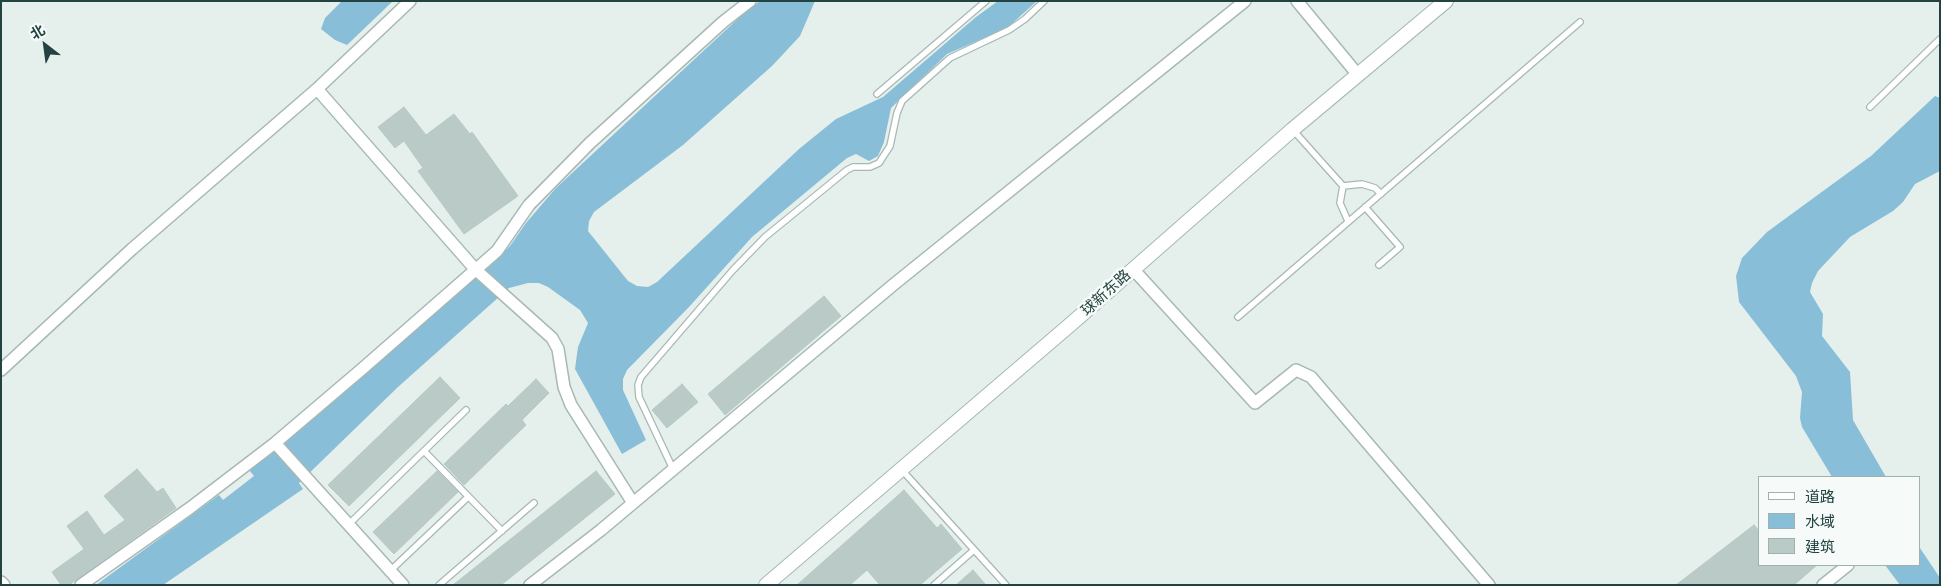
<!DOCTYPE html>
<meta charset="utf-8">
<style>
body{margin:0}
#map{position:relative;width:1941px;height:586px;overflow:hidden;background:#e5efec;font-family:Mulish,"Noto Sans SC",sans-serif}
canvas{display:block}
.frame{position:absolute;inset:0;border:2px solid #224340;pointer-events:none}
.legend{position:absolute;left:1758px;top:476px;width:162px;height:90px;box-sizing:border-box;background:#f6fbf9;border:1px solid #a1b1af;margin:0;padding:6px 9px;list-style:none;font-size:15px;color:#224340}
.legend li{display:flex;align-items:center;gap:10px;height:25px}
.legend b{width:25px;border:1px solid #a1b1af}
.north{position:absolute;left:20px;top:20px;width:50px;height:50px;-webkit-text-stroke:4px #f6fbf9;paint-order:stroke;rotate:330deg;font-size:14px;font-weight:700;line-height:20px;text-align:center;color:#224340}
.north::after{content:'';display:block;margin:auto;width:18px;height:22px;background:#224340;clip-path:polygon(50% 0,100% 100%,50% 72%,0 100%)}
</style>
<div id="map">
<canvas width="1941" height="586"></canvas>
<div class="frame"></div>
<ul class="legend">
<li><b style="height:6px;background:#fff"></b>道路</li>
<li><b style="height:14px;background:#89bed8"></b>水域</li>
<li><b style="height:14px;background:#bacac6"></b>建筑</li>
</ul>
<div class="north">北</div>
</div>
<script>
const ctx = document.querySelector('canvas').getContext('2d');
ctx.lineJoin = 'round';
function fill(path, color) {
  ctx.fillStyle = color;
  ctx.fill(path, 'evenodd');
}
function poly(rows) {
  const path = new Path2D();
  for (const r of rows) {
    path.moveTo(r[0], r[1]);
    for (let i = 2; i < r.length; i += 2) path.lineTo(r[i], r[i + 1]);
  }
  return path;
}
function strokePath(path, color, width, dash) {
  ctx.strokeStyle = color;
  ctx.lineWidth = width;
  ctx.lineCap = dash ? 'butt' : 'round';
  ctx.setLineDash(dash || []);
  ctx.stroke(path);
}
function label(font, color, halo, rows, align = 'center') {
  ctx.font = font + ' Mulish,"Noto Sans SC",sans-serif';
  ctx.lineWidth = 5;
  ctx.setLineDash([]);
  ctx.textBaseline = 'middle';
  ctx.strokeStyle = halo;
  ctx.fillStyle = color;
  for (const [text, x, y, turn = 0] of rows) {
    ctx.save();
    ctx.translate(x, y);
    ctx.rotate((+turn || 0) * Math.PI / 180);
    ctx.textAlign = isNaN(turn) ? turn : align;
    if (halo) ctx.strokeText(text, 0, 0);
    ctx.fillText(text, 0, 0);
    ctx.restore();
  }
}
const water = poly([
 [342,1,393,1,347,45,335,40,321,29,325,18],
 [760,1,815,1,800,36,772,66,683,145,594,212,589,221,588,231,628,281,637,286,648,287,657,282,799,149,836,119,883,97,976,17,998,1,1037,1,1007,28,947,54,891,108,884,142,878,156,869,161,856,154,847,158,752,237,689,307,627,370,623,379,623,390,646,440,622,454,575,369,578,347,588,323,580,310,548,287,539,283,528,283,509,288,398,387,299,483,303,489,163,585,96,585,219,495,223,500,254,476,249,470,298,431,490,266,510,246,526,223,556,188,742,15],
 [1935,96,1940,98,1940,171,1915,184,1903,202,1893,211,1850,237,1818,271,1812,283,1810,292,1823,314,1822,336,1850,372,1853,420,1886,477,1832,477,1802,427,1800,418,1802,392,1796,376,1739,302,1736,276,1742,258,1767,232,1871,156],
 [1920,548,1940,578,1940,585,1900,585,1885,565,1920,565]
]);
const building = poly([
 [404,107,426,135,454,114,470,134,472,132,518,196,464,234,418,171,423,168,404,141,395,148,378,127,404,107],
 [824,296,841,316,725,415,708,394,824,296],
 [440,377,460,398,349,506,328,485,440,377],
 [536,379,549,393,522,420,526,425,464,485,444,464,506,404,508,406,536,379],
 [682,384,698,402,667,428,652,410,682,384],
 [137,469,157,492,163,488,176,508,69,585,61,585,52,572,84,549,67,526,87,511,104,535,125,520,104,496,137,469],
 [437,471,458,492,394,554,373,532,437,471],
 [596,471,615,494,501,585,453,585,596,471],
 [904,490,937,528,941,524,962,549,920,585,880,585,867,570,850,585,797,585,904,490],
 [1754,525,1760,532,1760,565,1817,565,1794,585,1676,585,1754,525],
 [973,570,986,585,956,585,973,570]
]);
const service = poly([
 [877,94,986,1],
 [1870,107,1940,39],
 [1293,130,1343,186],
 [1343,186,1362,184,1375,188,1381,194],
 [1343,186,1340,203,1348,221],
 [1365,207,1400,247,1379,265],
 [1238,317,1580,22],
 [424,451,502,531],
 [673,469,639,397,638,385,641,377,733,270,765,237,847,170,853,167,870,167,879,163,890,146,897,113,902,101,950,58,1009,30,1025,19,1044,1],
 [901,469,1006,585],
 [348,525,466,410],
 [390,571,468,497],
 [439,585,534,503],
 [934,585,974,550]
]);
const minor = poly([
 [1297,1,1358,75],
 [317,89,475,269,552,338,558,349,564,387,571,405,633,503],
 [1133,269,1255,403,1296,370,1311,377,1489,585],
 [1,370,132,249,317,89,410,1],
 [275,443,403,585],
 [1,582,4,585],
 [81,585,190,508,275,443,362,369,497,251,529,205,590,143,723,22,750,1],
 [530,585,601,530,893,285,1245,1],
 [1823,585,1848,565]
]);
const tertiary = poly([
 [766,585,1071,324,1292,130,1446,1]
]);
const streetNames = [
 ["球新东路",1106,293,-42]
];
fill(water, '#89bed8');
fill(building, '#bacac6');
strokePath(building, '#b6cac5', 1);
strokePath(service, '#a7b8b5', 8);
strokePath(minor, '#a7b8b5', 14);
strokePath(tertiary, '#a7b8b5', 16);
strokePath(service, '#fff', 5.5);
strokePath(minor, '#fff', 11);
strokePath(tertiary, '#fff', 14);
label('15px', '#224340', '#f6fbf9', streetNames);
</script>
